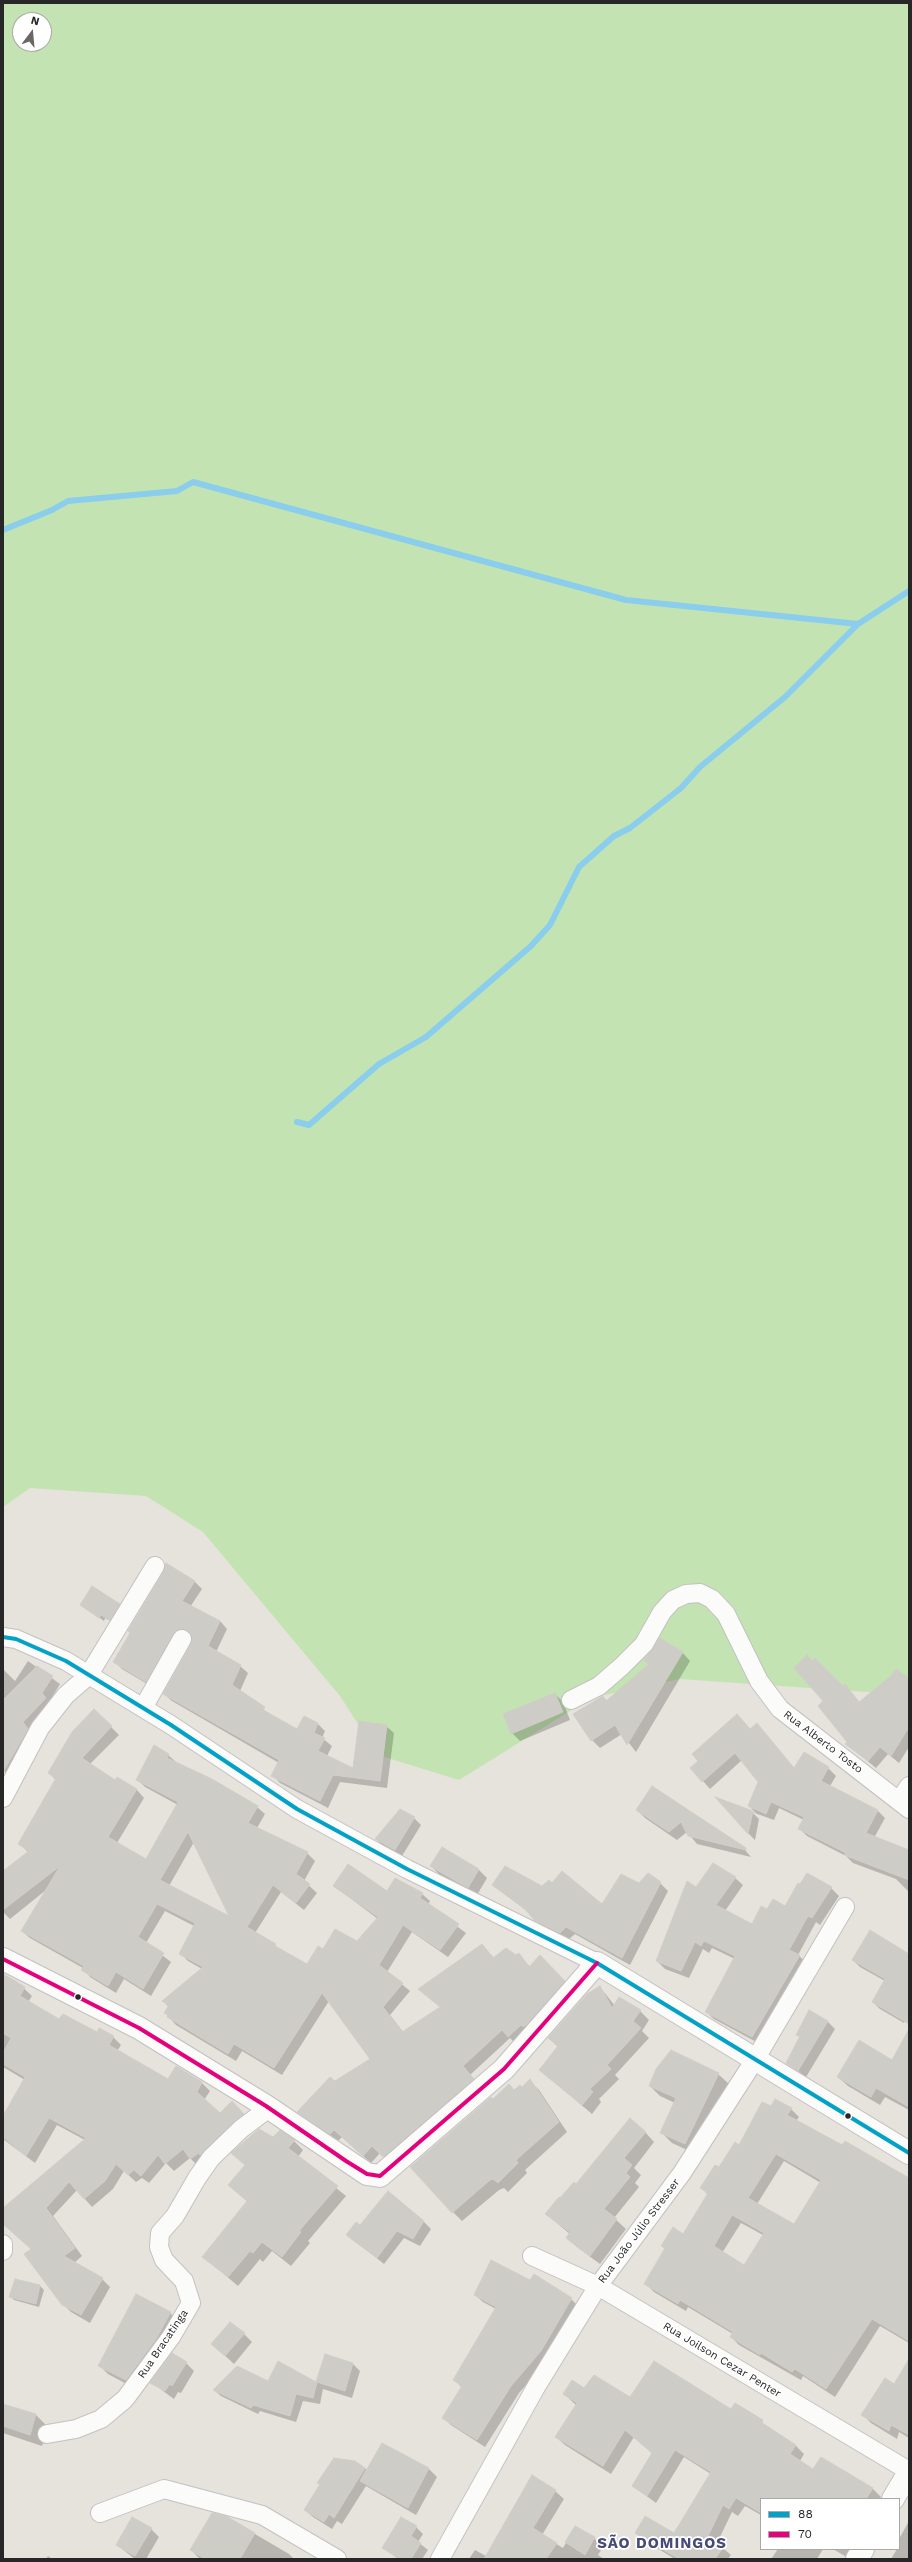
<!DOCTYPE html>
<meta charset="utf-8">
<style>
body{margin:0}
#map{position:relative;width:912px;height:2562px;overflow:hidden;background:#e6e2dc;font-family:"Work Sans",sans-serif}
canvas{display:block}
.frame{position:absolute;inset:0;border:4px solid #272727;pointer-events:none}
.legend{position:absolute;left:760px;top:2498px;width:140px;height:52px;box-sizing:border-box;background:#fff;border:1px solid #a9a9a9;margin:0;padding:5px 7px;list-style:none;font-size:12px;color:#272727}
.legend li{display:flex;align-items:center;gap:8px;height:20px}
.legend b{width:20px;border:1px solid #a9a9a9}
.north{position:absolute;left:12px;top:12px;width:40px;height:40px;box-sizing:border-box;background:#fff;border:1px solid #a9a9a9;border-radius:50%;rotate:16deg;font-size:11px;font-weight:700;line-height:16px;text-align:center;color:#272727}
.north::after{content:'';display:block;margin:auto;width:14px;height:18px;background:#6a6866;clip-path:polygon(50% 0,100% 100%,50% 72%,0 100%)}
</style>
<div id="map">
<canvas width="912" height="2562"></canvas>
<div class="frame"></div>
<ul class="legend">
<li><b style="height:5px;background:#02a2c6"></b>88</li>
<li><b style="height:5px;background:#e5007d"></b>70</li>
</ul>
<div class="north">N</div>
</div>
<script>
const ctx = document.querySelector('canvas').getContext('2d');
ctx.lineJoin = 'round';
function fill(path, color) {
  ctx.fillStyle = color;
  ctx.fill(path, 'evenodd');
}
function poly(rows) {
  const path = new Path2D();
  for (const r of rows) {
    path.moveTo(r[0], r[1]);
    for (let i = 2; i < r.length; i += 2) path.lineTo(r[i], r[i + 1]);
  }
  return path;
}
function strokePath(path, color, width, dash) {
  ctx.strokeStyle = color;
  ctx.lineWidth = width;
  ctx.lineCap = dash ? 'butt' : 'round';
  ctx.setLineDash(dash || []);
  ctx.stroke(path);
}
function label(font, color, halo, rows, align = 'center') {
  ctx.font = font + ' "Work Sans",sans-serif';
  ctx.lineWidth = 3.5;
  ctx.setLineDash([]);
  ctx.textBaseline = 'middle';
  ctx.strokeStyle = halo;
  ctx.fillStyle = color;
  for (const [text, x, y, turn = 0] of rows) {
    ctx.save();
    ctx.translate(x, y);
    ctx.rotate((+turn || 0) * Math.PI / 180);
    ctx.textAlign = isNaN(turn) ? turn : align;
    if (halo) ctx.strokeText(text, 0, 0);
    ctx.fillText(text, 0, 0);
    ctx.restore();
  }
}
const green = poly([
 [3,3,909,3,909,1697,896,1694,680,1679,591,1698,459,1780,378,1755,340,1696,203,1532,146,1496,30,1488,3,1507],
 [20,20,44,20,44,44,20,44]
]);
const shadow = poly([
 [194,1581,202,1589,190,1607,220,1621,227,1629,216,1652,240,1666,248,1673,240,1691,272,1716,297,1731,304,1717,318,1724,325,1731,322,1738,332,1746,327,1756,354,1769,386,1726,394,1733,387,1788,340,1782,328,1808,280,1783,273,1775,279,1763,172,1701,164,1694,192,1644,192,1636,190,1636,154,1688,122,1669,114,1661],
 [119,1604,123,1608,114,1623,105,1618,104,1621,82,1605],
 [682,1652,690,1661,636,1752,622,1734,600,1748,592,1740,603,1697,607,1701,650,1665,645,1660],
 [28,1661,60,1684,49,1702,53,1706,11,1778,3,1770,3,1669,15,1681],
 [812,1662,843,1687,845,1686,860,1703,909,1679,909,1747,899,1763,888,1754,876,1768,847,1744,848,1742,825,1702],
 [555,1694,563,1702,570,1720,520,1741,512,1733],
 [94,1710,119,1735,90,1764,115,1781,117,1778,137,1790,144,1798,117,1843,146,1861,178,1805,145,1787,137,1779,168,1755,176,1762,257,1807,265,1814,257,1828,307,1853,315,1861,304,1881,317,1893,304,1910,281,1892,255,1933,282,1951,307,1965,323,1950,357,1943,378,1919,334,1886,387,1893,422,1894,430,1901,428,1905,466,1933,448,1957,412,1932,387,1972,410,1991,390,2015,403,2032,441,2007,482,1945,494,1958,516,1957,519,1954,530,1967,540,1957,572,1989,516,2044,510,2038,470,2075,481,2087,392,2164,380,2153,371,2163,342,2137,338,2141,298,2112,334,2082,371,2059,329,2001,282,2075,242,2051,236,2061,176,2025,165,2013,169,2007,163,2001,202,1969,188,1961,180,1953,194,1926,165,1911,146,1943,171,1962,151,1996,124,1979,116,1993,90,1977,83,1968,30,1938,22,1931,46,1890,10,1919,3,1912,3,1872,28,1852,19,1843,56,1780,49,1773],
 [194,1842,231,1918,169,1886],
 [757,1724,795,1769,828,1768,836,1776,830,1786,877,1810,885,1818,874,1838,909,1853,909,1892,896,1879,853,1863,846,1856,807,1836,800,1829,804,1820,779,1808,774,1820,752,1812,759,1819,755,1840,748,1833,719,1799,756,1813,749,1806,760,1781,742,1760,710,1789,703,1781],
 [652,1787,745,1850,751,1857,697,1844,687,1832,677,1840,645,1818,637,1810],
 [414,1818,421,1825,402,1856,383,1846,376,1839],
 [442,1848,479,1870,487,1878,477,1895,439,1874,431,1866],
 [735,1878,743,1885,725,1911,752,1925,767,1911,785,1907,831,1888,839,1896,820,1925,816,1922,798,1955,807,1963,760,2044,714,2019,706,2012,735,1959,712,1948,709,1953,703,1949,689,1978,665,1969,657,1961,696,1888],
 [660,1883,668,1891,630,1965,575,1934,568,1940,544,1929,532,1915,493,1885,542,1887,553,1885,602,1905,639,1884],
 [909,1957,909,2014,904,2023,880,2009,873,2002,885,1981,860,1967,853,1960],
 [3,1974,16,1981,32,1996,28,2002,60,2021,113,2037,121,2045,117,2051,168,2080,176,2067,202,2083,210,2091,204,2100,220,2115,232,2103,251,2122,198,2166,190,2158,174,2171,166,2163,149,2183,142,2178,136,2182,124,2171,113,2189,92,2207,77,2190,53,2216,82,2256,74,2263,102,2279,110,2287,90,2323,71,2312,63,2304,32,2249,3,2224,3,2209,85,2140,57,2125,35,2163,3,2139,3,2116,25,2080,3,2067],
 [600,1987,615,2006,640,2011,649,2020,642,2031,649,2038,615,2075,619,2079,599,2099,601,2102,592,2114,540,2070,558,2047,549,2038],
 [827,2021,835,2029,806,2077,787,2063,800,2038,797,2034],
 [909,2031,909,2110,885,2097,880,2105,848,2086,838,2077,892,2061],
 [718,2074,729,2084,696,2154,672,2143,661,2132,675,2103,660,2096,650,2086],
 [530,2081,539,2090,567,2132,525,2170,527,2173,508,2192,504,2188,499,2190,462,2221,453,2212,493,2100,522,2089],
 [771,2108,791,2109,799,2117,796,2121,909,2179,909,2343,880,2326,835,2397,803,2376,801,2380,739,2345,731,2337,733,2334,688,2307,686,2311,654,2292,646,2284,665,2249,662,2246,684,2235,708,2195,702,2188],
 [784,2161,821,2183,794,2226,757,2204],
 [741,2223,763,2235,744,2266,722,2253],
 [645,2132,654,2142,634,2168,641,2175,635,2183,639,2187,614,2218,626,2229,600,2264,577,2247,567,2238,570,2234,546,2214,577,2185],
 [273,2139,294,2141,303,2150,298,2157,346,2196,308,2241,310,2243,291,2266,272,2251,263,2262,260,2259,238,2286,204,2257,248,2202,230,2185,246,2166,232,2153],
 [423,2221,431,2229,420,2246,404,2238,384,2264,348,2235,360,2226],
 [15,2280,40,2286,44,2290,39,2307,14,2300,10,2296],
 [531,2282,571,2299,579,2307,549,2359,519,2393,485,2447,451,2425,443,2418,462,2388,455,2380,496,2309,483,2302,475,2295],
 [170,2313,178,2321,134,2388,108,2374,100,2366],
 [244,2334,252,2342,234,2364,221,2352],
 [325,2355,353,2364,360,2371,352,2398,323,2389,320,2404,303,2401,296,2422,260,2411,258,2414,221,2396,214,2390,268,2382,317,2383],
 [909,2361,909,2438,899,2432,897,2439,871,2423,863,2415,894,2386],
 [186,2363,194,2371,181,2393,178,2392,174,2399,152,2383],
 [584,2389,631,2398,731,2410,735,2404,796,2446,804,2454,800,2461,813,2470,872,2488,881,2497,879,2499,761,2499,761,2515,745,2506,738,2516,732,2512,717,2543,731,2555,728,2559,675,2559,645,2541,636,2533,675,2535,711,2474,684,2457,656,2503,633,2486,653,2454,634,2437,611,2474,565,2445,556,2437,576,2405,564,2394],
 [3,2405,36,2415,48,2427,42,2446,3,2433],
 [383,2444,429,2469,437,2477,416,2515,366,2486,342,2524,337,2521,332,2529,313,2517,305,2510,321,2485,319,2483,365,2468,367,2471],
 [555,2491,564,2499,542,2535,563,2548,575,2527,594,2538,603,2547,598,2555,604,2559,469,2559,475,2550,486,2556],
 [226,2517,289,2554,294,2559,199,2558,191,2550],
 [909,2521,909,2559,891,2559,897,2549,899,2549,899,2539],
 [416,2527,423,2534,418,2542,428,2550,422,2559,398,2559,384,2548],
 [151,2529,159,2537,146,2559,135,2559,117,2545],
 [778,2549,823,2549,817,2559,771,2559],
 [833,2549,859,2549,850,2559],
 [48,2556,52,2559,46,2559]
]);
const stream = poly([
 [3,530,52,510,68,501,177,491,193,482,626,600,858,624],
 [297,1122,309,1125,379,1064,426,1037,531,946,550,925,579,867,614,836,630,828,681,788,700,767,785,697,858,624,909,591]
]);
const building = poly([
 [166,1563,195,1581,182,1601,220,1621,208,1646,241,1665,232,1685,265,1707,263,1710,297,1729,304,1716,318,1723,314,1733,325,1738,318,1751,353,1768,359,1721,387,1725,380,1781,333,1775,320,1801,271,1776,279,1760,163,1694,191,1644,191,1634,187,1630,177,1630,173,1634,146,1682,113,1662,130,1633,128,1631,164,1571,166,1563],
 [92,1586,120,1604,110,1620,101,1615,99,1618,80,1605,92,1586],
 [660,1638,683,1652,627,1745,615,1725,591,1741,573,1714,603,1696,606,1701,649,1664,644,1661,660,1638],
 [807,1655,812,1661,815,1658,843,1686,845,1684,859,1702,891,1676,896,1669,909,1678,909,1727,891,1756,880,1747,868,1761,845,1744,847,1742,818,1706,823,1701,794,1668,807,1655],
 [37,1666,53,1676,42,1693,46,1698,23,1722,28,1729,3,1772,3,1700,37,1666],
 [555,1693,563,1712,511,1734,503,1714,555,1693],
 [94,1709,112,1726,82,1758,115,1780,117,1777,137,1789,108,1837,146,1859,178,1802,136,1780,154,1745,169,1754,167,1758,212,1779,258,1806,248,1823,308,1852,296,1874,310,1884,296,1903,273,1885,247,1927,276,1944,275,1946,307,1964,318,1946,323,1949,335,1929,357,1941,378,1917,333,1886,348,1864,387,1891,395,1878,423,1893,420,1898,459,1924,440,1950,403,1925,379,1965,403,1983,383,2007,402,2032,440,2007,418,1989,482,1944,493,1958,506,1948,516,1955,519,1953,529,1967,540,1955,565,1981,527,2024,523,2027,521,2025,508,2037,502,2030,463,2066,474,2079,383,2157,372,2146,363,2156,334,2130,330,2134,297,2112,330,2077,335,2081,370,2059,322,1993,274,2068,234,2044,228,2054,167,2017,168,2015,164,2013,169,2005,162,2001,203,1967,179,1954,195,1923,157,1904,138,1937,164,1953,143,1989,116,1972,108,1986,81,1970,84,1966,21,1931,60,1866,3,1910,3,1871,29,1851,18,1844,56,1778,48,1773,72,1732,94,1709],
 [188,1832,229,1916,160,1880,188,1832],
 [737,1714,750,1729,757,1723,794,1768,804,1752,829,1767,821,1781,878,1810,866,1833,909,1850,909,1880,844,1855,846,1853,798,1829,804,1817,771,1802,766,1814,748,1806,758,1782,735,1753,702,1782,690,1768,698,1761,692,1754,737,1714],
 [652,1786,746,1848,746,1850,688,1836,681,1822,669,1832,636,1810,652,1786],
 [715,1797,753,1811,748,1834,715,1797],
 [400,1809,415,1817,395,1850,375,1839,400,1809],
 [442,1847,479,1869,468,1888,430,1866,442,1847],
 [713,1863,736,1877,716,1905,752,1924,761,1906,767,1909,773,1899,785,1906,798,1883,800,1884,807,1873,832,1887,812,1918,808,1916,789,1950,800,1955,752,2037,705,2012,735,1956,704,1941,701,1946,695,1942,681,1971,656,1961,687,1881,696,1887,713,1863],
 [505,1866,542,1886,549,1880,552,1883,562,1871,602,1904,621,1874,639,1883,648,1873,661,1882,622,1958,566,1927,560,1933,535,1921,525,1909,492,1885,505,1866],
 [870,1930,909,1954,909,2024,872,2002,885,1979,852,1960,870,1930],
 [3,1974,25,1987,20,1996,59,2019,63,2014,97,2032,99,2028,114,2036,109,2045,168,2079,176,2066,202,2082,197,2092,220,2113,232,2101,244,2114,200,2155,199,2153,190,2159,183,2149,165,2164,158,2155,141,2176,134,2170,128,2175,116,2164,105,2181,84,2199,69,2182,46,2208,75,2248,64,2256,103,2278,81,2315,62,2305,24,2254,31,2249,3,2224,3,2208,86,2138,49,2118,26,2156,3,2137,3,2116,25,2077,3,2064,3,2053,11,2038,3,2033,3,1974],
 [600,1986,612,2008,619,1997,641,2010,633,2021,641,2028,607,2065,611,2069,590,2089,593,2092,582,2105,539,2070,558,2046,548,2038,587,1994,600,1986],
 [809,2010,828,2021,798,2071,786,2063,800,2036,796,2035,809,2010],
 [909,2029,909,2107,876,2088,871,2097,837,2077,859,2040,892,2060,909,2029],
 [671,2050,719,2073,685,2144,660,2133,676,2098,649,2086,656,2069,671,2050],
 [530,2079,559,2122,516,2160,518,2163,498,2183,493,2179,490,2180,452,2213,410,2167,491,2097,493,2099,509,2084,514,2090,520,2085,522,2087,530,2079],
 [775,2099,792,2108,787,2115,842,2145,845,2141,909,2178,909,2341,872,2319,826,2389,795,2369,792,2372,761,2353,760,2355,730,2337,733,2332,680,2300,678,2304,644,2284,665,2248,661,2246,673,2227,683,2234,708,2193,700,2188,715,2165,719,2167,735,2142,739,2145,762,2102,771,2106,775,2099],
 [776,2154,821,2180,794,2224,748,2198,776,2154],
 [732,2215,764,2233,744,2265,714,2246,732,2215],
 [630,2118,646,2132,624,2158,632,2165,626,2173,630,2177,604,2209,617,2219,590,2256,566,2238,570,2232,545,2214,559,2197,560,2198,574,2182,576,2184,630,2118],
 [259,2129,273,2137,280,2130,295,2140,288,2148,338,2186,299,2231,301,2232,282,2257,262,2242,253,2253,250,2251,228,2277,202,2257,247,2201,228,2185,245,2165,231,2153,259,2129],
 [388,2191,424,2221,413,2239,397,2231,377,2258,346,2235,356,2222,360,2225,388,2191],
 [491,2260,530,2280,534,2274,572,2298,541,2351,511,2386,477,2440,442,2418,462,2386,453,2380,496,2307,474,2295,491,2260],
 [15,2279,40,2285,36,2304,9,2297,15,2279],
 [136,2294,171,2312,156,2339,126,2380,98,2366,136,2294],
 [230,2322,245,2333,225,2356,211,2344,230,2322],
 [172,2353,187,2362,172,2386,170,2384,165,2391,150,2383,172,2353],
 [325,2354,353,2363,345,2391,317,2382,313,2398,296,2394,290,2416,253,2405,251,2408,213,2390,237,2366,268,2381,278,2361,316,2382,325,2354],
 [909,2359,909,2435,891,2425,889,2431,861,2415,885,2378,894,2384,909,2359],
 [654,2361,731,2409,735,2403,763,2420,762,2423,796,2445,790,2454,813,2469,821,2457,873,2488,866,2499,761,2499,761,2513,736,2498,729,2509,723,2505,708,2536,724,2546,715,2559,679,2559,635,2533,645,2516,674,2533,711,2472,675,2450,647,2496,632,2486,652,2453,625,2430,603,2466,555,2437,577,2403,563,2394,572,2380,584,2388,594,2375,630,2397,654,2361],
 [3,2404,36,2414,30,2435,3,2426,3,2404],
 [382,2443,429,2468,408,2508,360,2481,382,2443],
 [334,2458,355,2461,365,2468,334,2518,329,2514,324,2522,304,2510,320,2484,317,2483,334,2458],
 [532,2475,556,2490,533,2528,557,2543,546,2559,484,2559,532,2475],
 [212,2513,226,2516,255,2533,240,2559,205,2559,190,2550,212,2513],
 [132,2517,152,2528,135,2556,116,2545,132,2517],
 [401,2517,417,2526,411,2536,421,2543,411,2559,400,2559,382,2548,401,2517],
 [575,2526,595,2537,585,2555,565,2542,575,2526]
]);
const minor = poly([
 [3,1637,16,1639,66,1661,171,1725,297,1809,407,1869,597,1963],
 [571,1700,599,1686,622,1666,644,1644,662,1612,673,1600,686,1594,700,1593,712,1599,726,1614,759,1681,780,1709,909,1809],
 [143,1708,182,1639],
 [3,1798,40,1728,66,1695,88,1676,155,1566],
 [899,1801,909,1786],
 [3,2244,3,2251],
 [532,2256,598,2286,909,2471],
 [47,2434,76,2429,101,2419,125,2399,171,2337,191,2303,184,2281,164,2260,159,2247,160,2233,175,2216,197,2178,211,2158,241,2129,269,2108],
 [100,2513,164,2489,262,2515,337,2559],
 [440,2559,536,2387,598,2286,682,2173,756,2058,845,1907]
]);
const tertiary = poly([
 [3,1959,139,2028,266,2106,367,2174,380,2176,504,2069,597,1963,909,2153],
 [893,2499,909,2472],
 [857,2559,863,2549]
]);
const bus1 = poly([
 [3,1637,16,1639,66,1661,171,1725,297,1809,407,1869,597,1963,909,2153]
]);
const bus2 = poly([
 [3,1959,139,2028,266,2106,346,2161,367,2174,380,2176,504,2069,597,1963]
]);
const markers = [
 [78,1997,3.5,"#272727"],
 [848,2116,3.5,"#272727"]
];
const streetNames = [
 ["Rua Alberto Tosto",823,1742,37],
 ["Rua João Júlio Stresser",639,2231,-53],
 ["Rua Bracatinga",163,2344,-56],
 ["Rua Joilson Cezar Penter",722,2360,31]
];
const districtNames = [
 ["SÃO DOMINGOS",662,2544]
];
fill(green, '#c3e4b2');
fill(shadow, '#0003');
strokePath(stream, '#8acded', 6);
fill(building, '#ceccc7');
strokePath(building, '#d1cdc8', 1);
strokePath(minor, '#c3c1c2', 20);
strokePath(tertiary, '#c3c1c2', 24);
strokePath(minor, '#fbfbfa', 18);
strokePath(tertiary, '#fbfbfa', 22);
strokePath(bus1, '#02a2c6', 4);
strokePath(bus2, '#e5007d', 4);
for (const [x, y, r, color] of markers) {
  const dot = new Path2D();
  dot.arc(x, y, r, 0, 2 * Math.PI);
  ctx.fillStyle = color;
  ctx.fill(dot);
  strokePath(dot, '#fff', 1.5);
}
label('11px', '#272727', '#fff', streetNames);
ctx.letterSpacing = '1px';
label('bold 15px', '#464c79', '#fff', districtNames);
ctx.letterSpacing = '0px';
</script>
